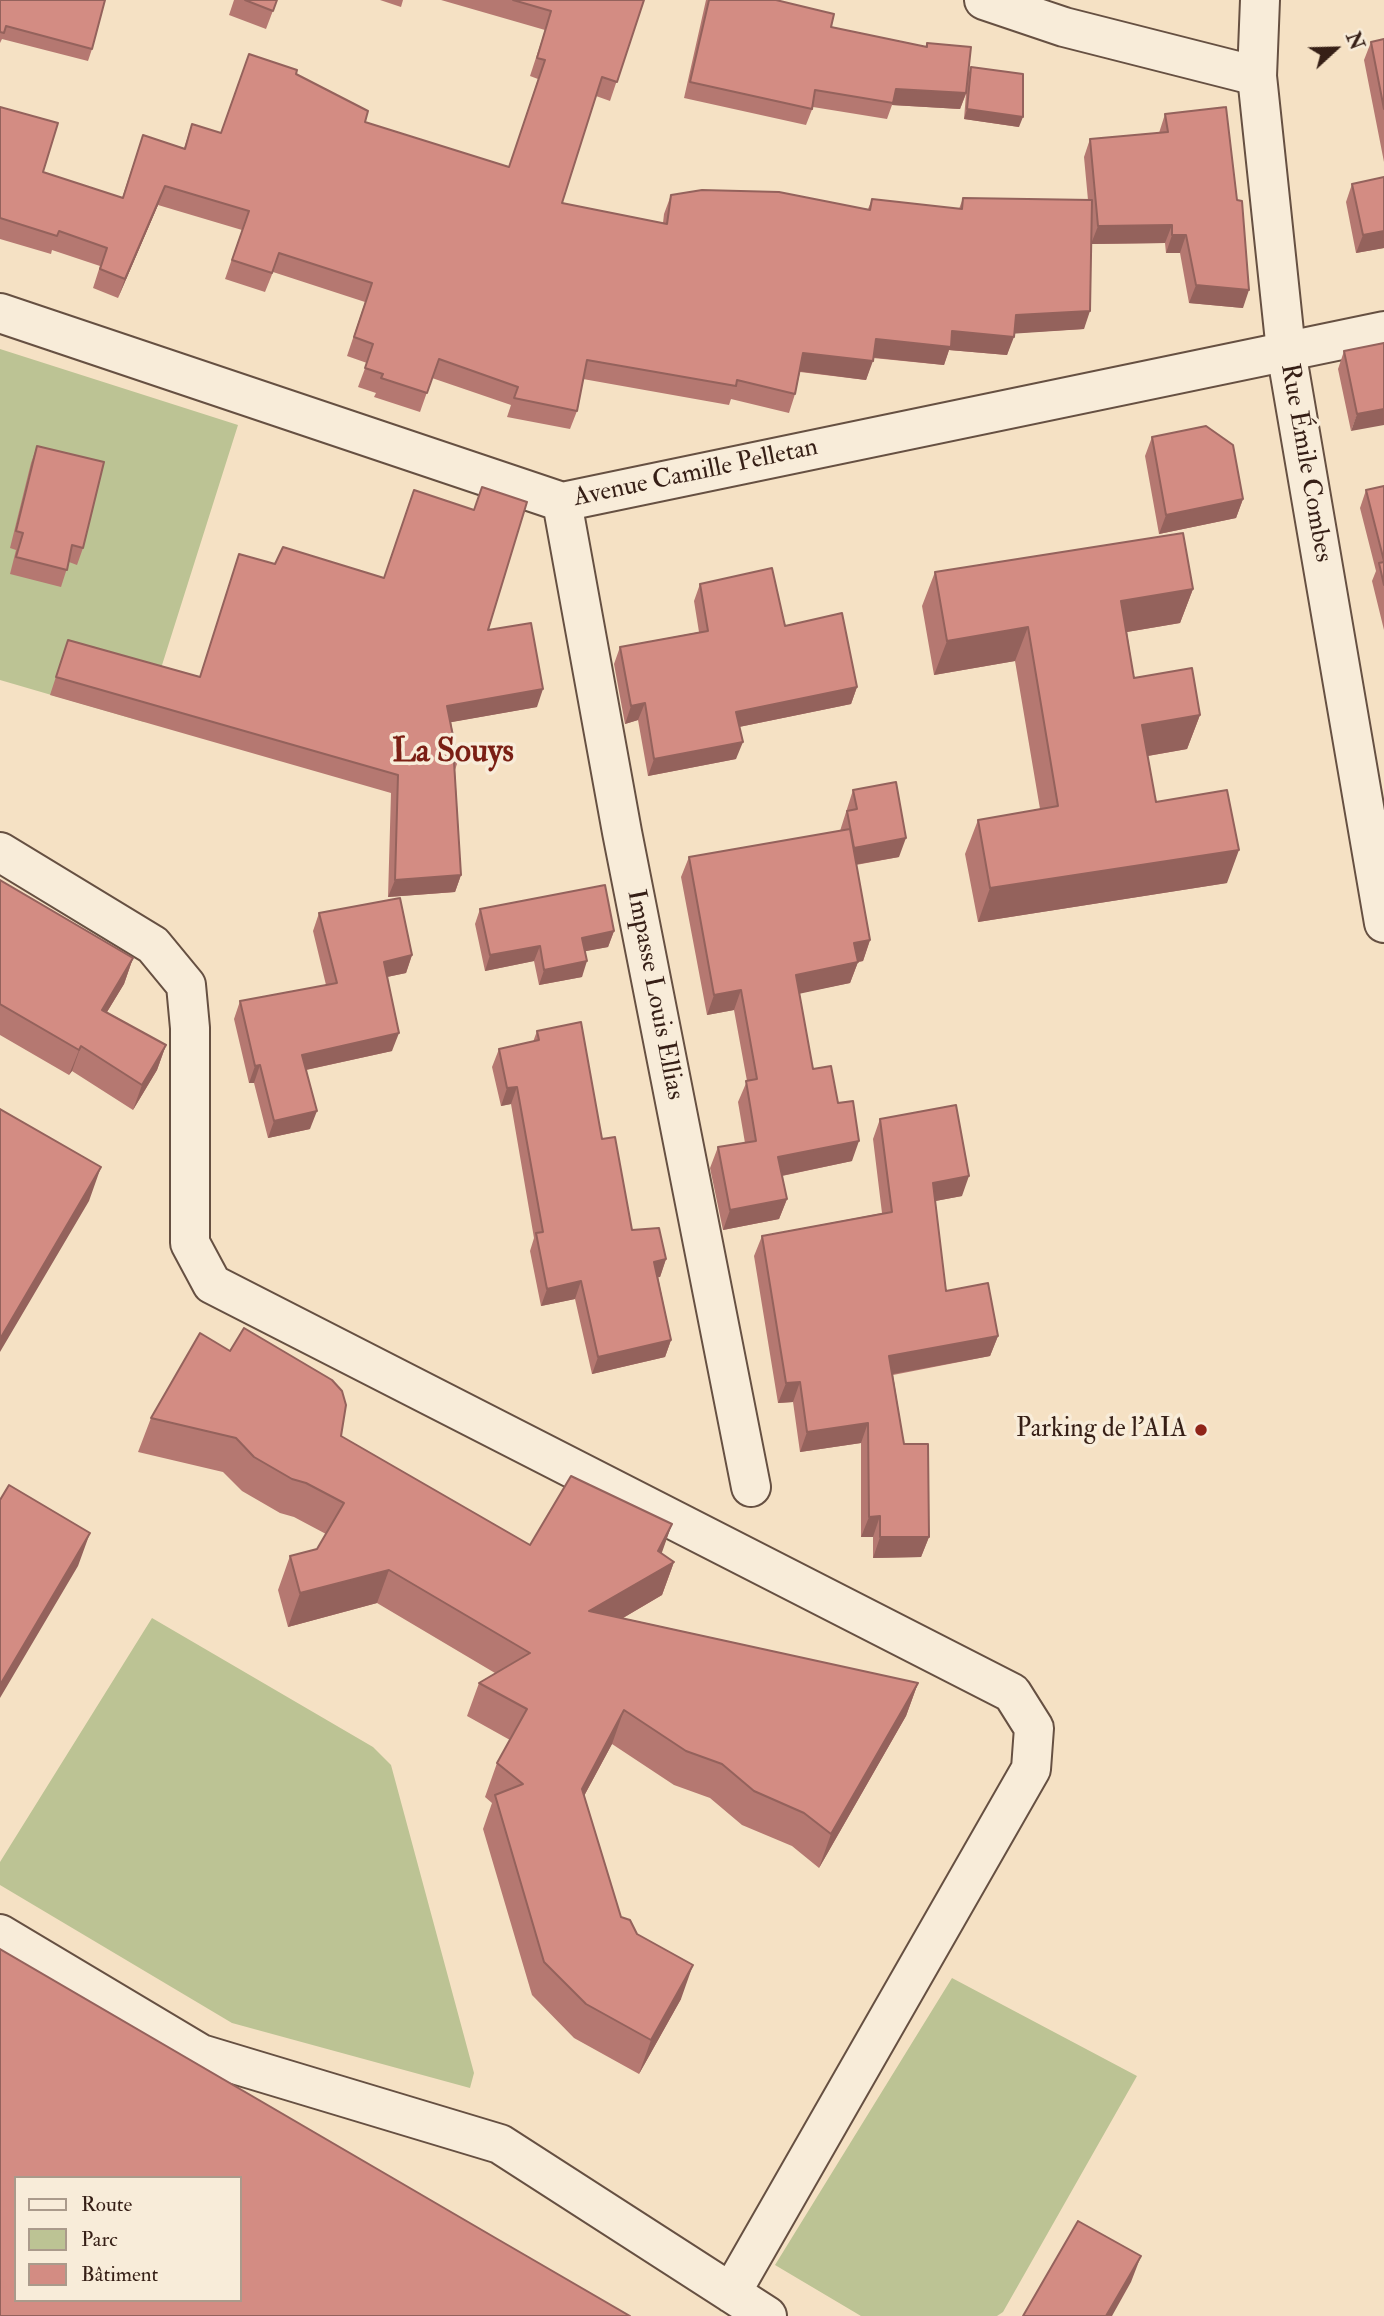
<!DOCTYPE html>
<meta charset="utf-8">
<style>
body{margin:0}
#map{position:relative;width:1384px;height:2316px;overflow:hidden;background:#f5e1c4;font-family:"IM FELL Double Pica",serif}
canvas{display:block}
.legend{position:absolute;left:14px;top:2176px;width:228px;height:126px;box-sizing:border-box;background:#f8ecd9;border:2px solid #aa9a8b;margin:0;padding:9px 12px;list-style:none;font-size:21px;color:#361f16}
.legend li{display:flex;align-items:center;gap:14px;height:35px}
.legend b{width:35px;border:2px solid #aa9a8b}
.north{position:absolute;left:1300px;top:14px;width:70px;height:70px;-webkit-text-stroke:5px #f8ecd9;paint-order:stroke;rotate:68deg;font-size:19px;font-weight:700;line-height:28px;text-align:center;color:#361f16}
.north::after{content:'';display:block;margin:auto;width:24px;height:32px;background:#361f16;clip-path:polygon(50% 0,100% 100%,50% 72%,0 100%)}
</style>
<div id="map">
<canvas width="1384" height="2316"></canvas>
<ul class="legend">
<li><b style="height:9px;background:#f8ecd9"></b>Route</li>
<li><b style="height:19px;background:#bcc394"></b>Parc</li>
<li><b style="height:19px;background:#d38c83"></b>Bâtiment</li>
</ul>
<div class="north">N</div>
</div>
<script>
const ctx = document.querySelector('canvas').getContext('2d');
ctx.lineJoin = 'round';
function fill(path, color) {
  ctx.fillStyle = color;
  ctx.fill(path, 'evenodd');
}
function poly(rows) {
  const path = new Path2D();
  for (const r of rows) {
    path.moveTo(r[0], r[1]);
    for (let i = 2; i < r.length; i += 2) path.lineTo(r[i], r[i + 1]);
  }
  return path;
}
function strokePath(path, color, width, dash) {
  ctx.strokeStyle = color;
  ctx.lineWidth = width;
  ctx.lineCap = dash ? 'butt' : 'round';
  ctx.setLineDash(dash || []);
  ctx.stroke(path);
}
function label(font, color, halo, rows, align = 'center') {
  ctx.font = font + ' "IM FELL Double Pica",serif';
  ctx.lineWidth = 7;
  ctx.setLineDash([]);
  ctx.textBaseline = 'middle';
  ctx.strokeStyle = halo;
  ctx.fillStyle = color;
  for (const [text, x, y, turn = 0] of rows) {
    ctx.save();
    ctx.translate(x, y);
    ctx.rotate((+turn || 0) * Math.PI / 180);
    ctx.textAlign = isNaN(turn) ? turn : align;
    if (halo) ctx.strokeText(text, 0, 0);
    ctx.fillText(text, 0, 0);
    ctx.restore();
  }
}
const green = poly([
 [0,349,238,425,144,722,0,680],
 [152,1618,373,1747,391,1765,474,2073,470,2088,232,2023,0,1885,0,1862],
 [952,1978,1137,2076,1003,2312,997,2316,861,2316,775,2265]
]);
const minor = poly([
 [984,0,1064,27,1257,76],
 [0,313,562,502,1384,331],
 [562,502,622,832,751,1487],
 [0,852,153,945,186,985,190,1028,190,1243,212,1284,1012,1693,1034,1728,1031,1769,731,2293],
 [0,1934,201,2054,500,2144,767,2316]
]);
const tertiary = poly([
 [1260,0,1257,76,1286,351,1384,923]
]);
const wall = poly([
 [0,0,92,49,88,61,2,39,0,43],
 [234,0,277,0,266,29,229,15],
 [380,0,403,0,401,7],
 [441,0,644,0,610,101,596,96,562,203,663,223,664,214,671,195,868,209,872,199,959,209,963,198,1088,200,1084,157,1090,139,1159,133,1165,114,1243,308,1189,303,1180,253,1166,253,1165,243,1092,244,1084,329,1014,333,1007,355,949,350,944,365,873,358,866,380,800,372,795,394,789,413,731,399,729,405,583,379,577,411,570,429,507,417,511,405,432,378,420,412,374,397,376,393,358,387,367,363,347,356,365,302,273,272,265,292,225,279,242,230,158,205,118,298,93,288,100,266,52,250,51,254,0,239,0,107,43,172,122,198,143,135,184,148,192,124,221,133,296,74,365,122,509,167,538,79,530,76,545,30],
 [706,0,776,0,831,27,925,47,927,43,968,75,971,67,1019,127,964,119,966,94,960,109,892,105,887,119,813,107,806,125,684,98],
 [1384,39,1384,162,1364,60,1371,42],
 [1384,177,1384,248,1356,253,1346,202,1352,184],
 [1384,343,1351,431,1338,369,1344,351],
 [1152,437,1243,499,1236,518,1159,534,1145,456],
 [37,446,83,548,77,565,69,562,61,587,10,574,16,550,10,548,31,463],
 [1384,486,1384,630,1372,581,1376,571,1360,508,1366,490],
 [239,554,488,630,537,707,451,722,458,761,455,770,461,875,455,892,388,897,391,793,50,695,68,640,200,677],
 [935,572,1193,589,1180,623,1127,632,1134,678,1200,715,1187,749,1148,756,1156,802,1227,883,978,922,965,854,978,820,1040,809,1015,661,934,675,922,606],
 [700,584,785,626,857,687,851,704,739,727,736,759,648,776,638,720,625,724,614,664,620,647,699,632,694,601],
 [853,790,899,857,856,865,870,940,863,961,858,962,850,983,799,993,813,1069,838,1103,852,1161,782,1176,787,1199,779,1219,723,1230,710,1168,718,1147,745,1143,738,1102,747,1081,734,1010,707,1015,681,877,689,857,840,831],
 [0,880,133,958,124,984,107,1012,166,1045,157,1070,133,1110,72,1071,69,1075,0,1035],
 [480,909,614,931,608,947,585,951,582,977,539,985,534,961,485,971,475,924],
 [319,913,412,955,406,973,387,977,392,1051,306,1070,310,1129,268,1138,254,1083,249,1083,234,1019,240,1001,326,985,313,931],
 [537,1031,602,1139,632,1230,666,1259,660,1277,658,1277,671,1340,665,1357,592,1374,575,1299,541,1306,530,1251,534,1238,511,1104,501,1106,492,1067,499,1049,533,1042],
 [880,1119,962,1196,935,1201,946,1291,998,1336,990,1356,893,1375,904,1444,929,1537,921,1557,873,1558,873,1537,861,1537,861,1443,800,1452,793,1402,778,1403,754,1256,762,1236,882,1213,873,1139],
 [151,1418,341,1436,530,1545,672,1524,661,1553,674,1562,662,1595,623,1618,918,1683,906,1716,819,1868,792,1846,742,1825,710,1798,674,1785,612,1744,584,1796,621,1917,637,1934,681,1999,639,2074,574,2038,532,1995,483,1829,492,1803,485,1797,497,1763,510,1740,467,1716,479,1683,495,1673,377,1603,288,1627,278,1590,290,1556,317,1549,326,1534,294,1517,280,1513,242,1491,223,1472,138,1452]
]);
const shadedWall = poly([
 [896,89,966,93,960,109,892,105],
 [967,109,1023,117,1019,127,964,119],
 [165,186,158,205,118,298,125,279],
 [1172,225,1165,243,1091,244,1098,226],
 [1384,231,1384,248,1356,253,1363,235],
 [1172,235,1186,235,1180,253,1166,253],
 [1196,285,1249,290,1243,308,1189,303],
 [1090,311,1084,329,1009,334,1016,315],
 [952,331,1014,337,1007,355,949,350,944,365,869,357,876,339],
 [803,353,873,361,866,380,797,371],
 [1384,409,1384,425,1351,431,1357,414],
 [1243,499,1236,518,1159,534,1166,515],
 [1193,589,1180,623,1109,635,1121,601],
 [1028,627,1015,661,934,675,947,641],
 [857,687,851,704,729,729,736,712],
 [543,689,537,707,441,724,447,706],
 [645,703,638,720,625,724,631,706],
 [1200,715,1187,749,1130,759,1142,725],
 [743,742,736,759,648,776,654,759],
 [906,838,899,857,847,866,854,848],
 [1239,850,1227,883,978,922,990,888],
 [461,875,455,892,388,897,395,880],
 [614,931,608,947,576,953,582,938],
 [870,940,863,961,847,964,854,943],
 [540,946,534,961,485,971,490,955],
 [412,955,406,973,377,979,384,962],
 [133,958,124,984,93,1035,102,1010],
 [587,961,582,977,539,985,544,970],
 [858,962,850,983,789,996,796,975],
 [741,990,734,1010,707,1015,714,995],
 [399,1033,392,1051,296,1072,302,1055],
 [166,1045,157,1070,133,1110,142,1085],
 [81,1046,72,1071,69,1075,79,1050],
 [260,1065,254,1083,249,1083,255,1066],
 [517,1087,511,1104,501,1106,507,1088],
 [317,1111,310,1129,268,1138,274,1121],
 [859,1141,852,1161,771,1178,778,1157],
 [101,1167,89,1201,0,1352,0,1339],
 [969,1176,962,1196,925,1203,933,1183],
 [787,1199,779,1219,723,1230,730,1210],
 [666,1259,660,1277,648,1279,654,1262],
 [581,1281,575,1299,541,1306,547,1289],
 [998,1336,990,1356,882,1376,889,1356],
 [671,1340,665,1357,592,1374,598,1357],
 [800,1382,793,1402,778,1403,786,1383],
 [868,1423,861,1443,800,1452,807,1432],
 [880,1516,873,1537,861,1537,869,1517],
 [672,1524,660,1558,674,1562,662,1595,577,1645,589,1611,658,1551],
 [90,1533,78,1566,0,1698,0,1685],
 [880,1537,929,1537,921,1557,873,1558],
 [389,1570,377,1603,288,1627,300,1593],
 [918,1683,906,1716,819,1868,831,1834],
 [624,1710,612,1744,570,1822,582,1789],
 [693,1965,681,1999,639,2074,651,2040],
 [1141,2256,1131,2282,1112,2316,1106,2316]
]);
const building = poly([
 [0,0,105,0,92,49,6,26,4,33,0,32,0,0],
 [245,0,277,0,273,11,245,0],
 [513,0,644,0,617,82,602,77,562,203,667,224,671,195,702,190,779,192,870,210,872,199,962,209,963,198,1092,200,1090,311,1016,315,1014,337,952,331,951,347,876,339,873,361,803,353,795,394,737,380,736,386,587,360,577,411,514,398,518,387,439,359,427,393,381,378,383,374,365,368,373,344,354,337,372,283,279,253,272,273,232,260,249,211,165,186,125,279,100,269,107,248,59,231,57,236,0,218,0,107,58,123,43,172,123,198,143,135,185,149,192,124,221,133,249,54,297,70,296,74,368,111,365,122,509,167,545,60,537,58,551,11,513,0],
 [709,0,776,0,834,14,831,27,927,47,927,43,971,47,966,93,896,89,893,103,815,90,812,109,690,82,709,0],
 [1384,39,1384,109,1371,42,1384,39],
 [971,67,1023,74,1023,117,967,109,971,67],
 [1226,107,1237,200,1242,201,1249,290,1196,285,1186,235,1172,235,1172,225,1098,226,1090,139,1168,132,1165,114,1226,107],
 [1384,177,1384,231,1363,235,1352,184,1384,177],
 [1384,343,1384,409,1357,414,1344,351,1384,343],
 [1206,426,1233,445,1243,499,1166,515,1152,437,1206,426],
 [37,446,104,462,83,548,72,545,67,570,16,557,23,533,16,531,37,446],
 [1384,486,1384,561,1366,490,1384,486],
 [482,487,527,502,488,630,531,623,543,689,447,706,458,761,454,762,461,875,395,880,398,775,56,677,68,640,200,677,239,554,275,564,283,547,384,578,414,490,474,510,482,487],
 [1183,533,1193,589,1121,601,1134,678,1192,668,1200,715,1142,725,1156,802,1227,790,1239,850,990,888,978,820,1058,806,1028,627,947,641,935,572,1183,533],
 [1384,562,1384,585,1379,563,1384,562],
 [772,568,785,626,842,613,857,687,736,712,743,742,654,759,645,703,631,706,620,647,708,631,700,584,772,568],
 [896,782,906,838,854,848,847,811,857,809,853,790,896,782],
 [850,829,870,940,854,943,858,962,796,975,813,1069,831,1066,838,1103,853,1101,859,1141,778,1157,787,1199,730,1210,718,1147,756,1141,746,1081,757,1079,741,990,714,995,689,857,850,829],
 [0,880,133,958,102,1010,166,1045,142,1085,81,1046,79,1050,0,1004,0,880],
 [605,885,614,931,582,938,587,961,544,970,540,946,490,955,480,909,605,885],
 [400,898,412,955,384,962,399,1033,302,1055,317,1111,274,1121,260,1065,255,1066,240,1001,337,983,319,913,400,898],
 [581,1022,602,1139,615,1137,632,1230,659,1228,666,1259,654,1262,671,1340,598,1357,581,1281,547,1289,536,1233,543,1232,517,1087,507,1088,499,1049,539,1040,537,1031,581,1022],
 [956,1105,969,1176,933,1183,946,1291,988,1283,998,1336,889,1356,904,1444,928,1444,929,1537,880,1537,880,1516,869,1517,868,1423,807,1432,800,1382,786,1383,762,1236,892,1212,880,1119,956,1105],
 [0,1109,101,1167,0,1339,0,1109],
 [244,1328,332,1380,342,1391,346,1405,341,1436,530,1545,571,1476,672,1524,658,1551,674,1562,589,1611,918,1683,831,1834,804,1813,754,1791,722,1764,686,1751,624,1710,582,1789,621,1917,630,1920,637,1934,693,1965,651,2040,586,2004,544,1962,495,1795,523,1784,497,1763,527,1709,479,1683,530,1653,389,1570,300,1593,290,1556,317,1549,344,1503,306,1483,292,1479,254,1457,236,1438,151,1418,200,1333,230,1351,244,1328],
 [9,1485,90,1533,0,1685,0,1500,9,1485],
 [0,1949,499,2240,630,2316,0,2316,0,1949],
 [16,2178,240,2178,240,2300,16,2300,16,2178],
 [1078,2221,1141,2256,1106,2316,1023,2316,1078,2221]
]);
const markers = [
 [1201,1430,7,"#8f2418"]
];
const streetNames = [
 ["Rue Émile Combes",1305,463,80],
 ["Avenue Camille Pelletan",696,474,-12],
 ["Impasse Louis Ellias",654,995,79]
];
const poiNames = [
 ["Parking de l'AIA",1187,1430]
];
const districtNames = [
 ["La Souys",453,754]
];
fill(green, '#bcc394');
strokePath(minor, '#665042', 42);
strokePath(tertiary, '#665042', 42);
strokePath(minor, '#f8ecd9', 38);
strokePath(tertiary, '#f8ecd9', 38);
fill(wall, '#b57871');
fill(shadedWall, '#94625c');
fill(building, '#d38c83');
strokePath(building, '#94625c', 2);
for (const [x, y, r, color] of markers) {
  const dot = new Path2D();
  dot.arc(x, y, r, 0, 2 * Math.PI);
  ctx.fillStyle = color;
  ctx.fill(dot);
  strokePath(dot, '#f8ecd9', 2.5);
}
label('26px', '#361f16', '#f8ecd9', streetNames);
label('26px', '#361f16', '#f8ecd9', poiNames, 'right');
label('bold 33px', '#7a1f14', '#f8ecd9', districtNames);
</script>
